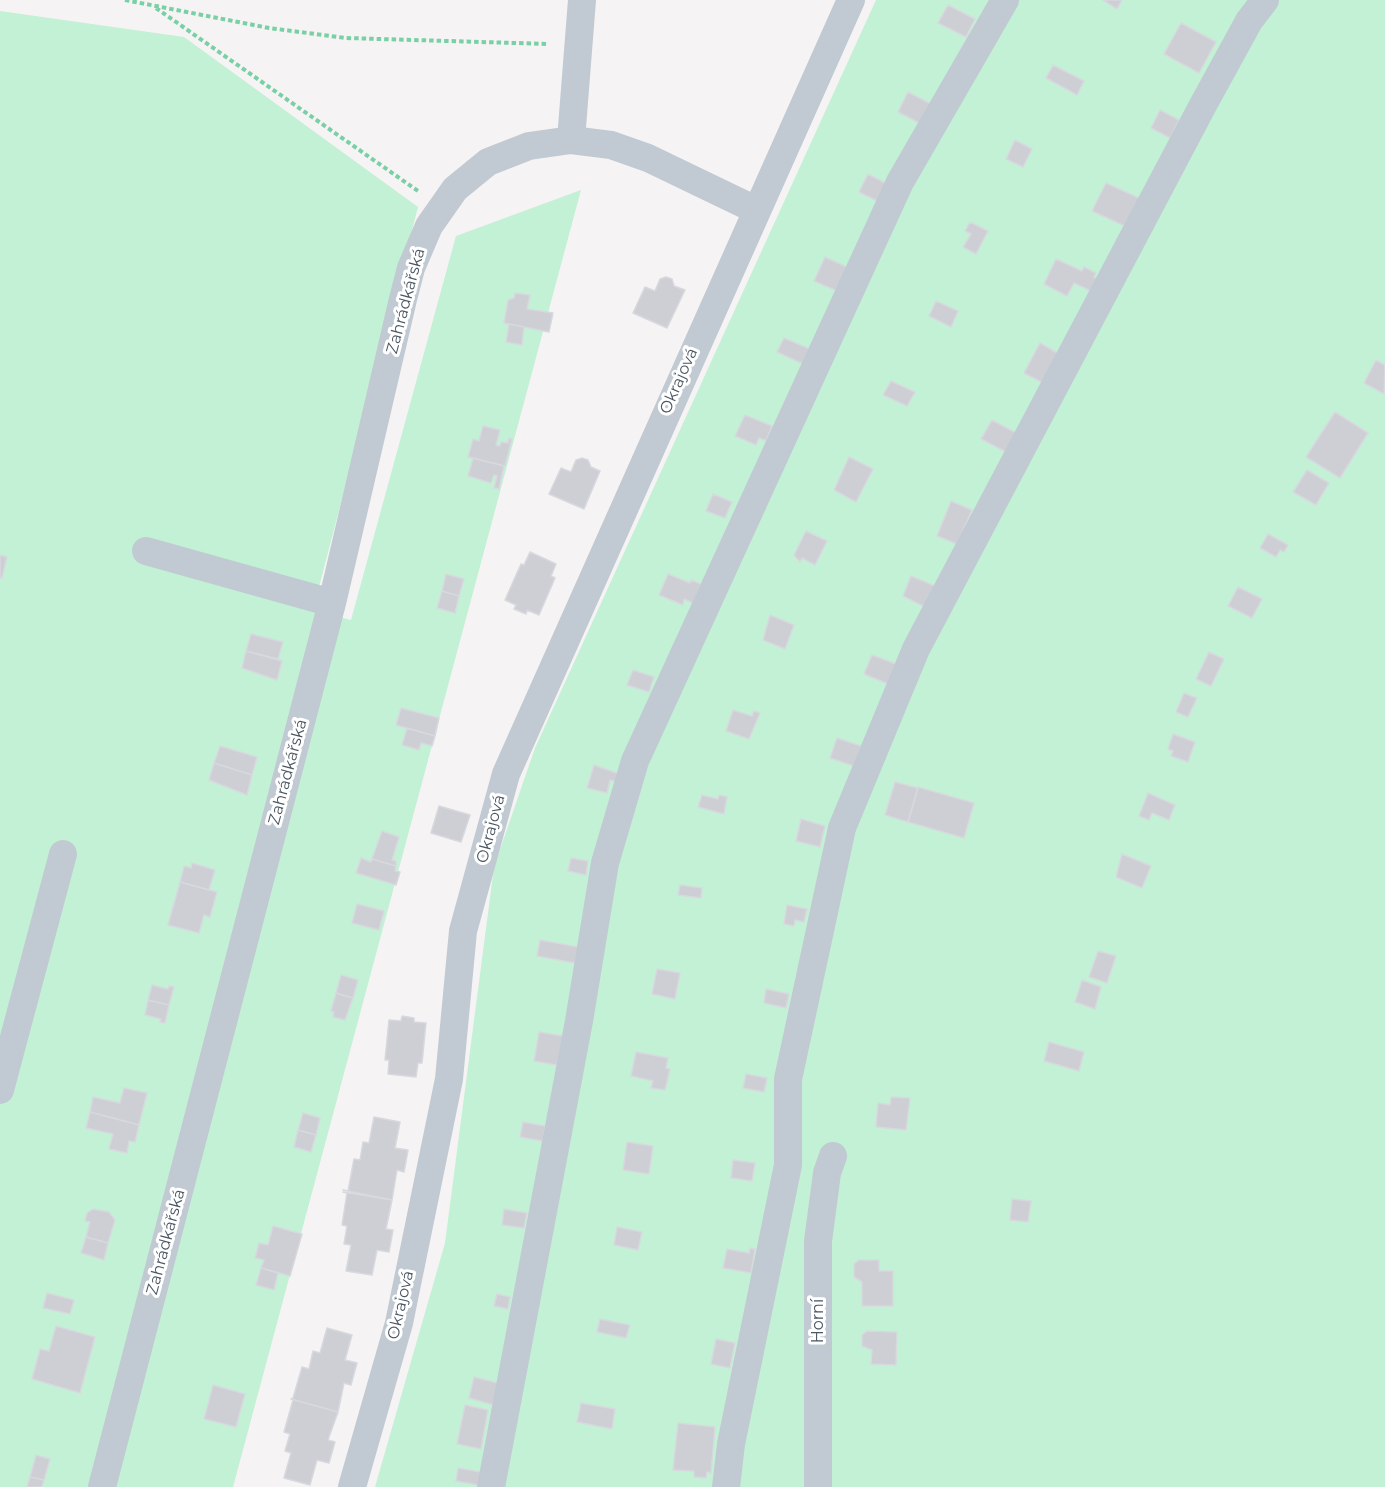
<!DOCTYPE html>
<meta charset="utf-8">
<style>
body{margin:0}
canvas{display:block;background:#f5f3f3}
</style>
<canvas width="1385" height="1487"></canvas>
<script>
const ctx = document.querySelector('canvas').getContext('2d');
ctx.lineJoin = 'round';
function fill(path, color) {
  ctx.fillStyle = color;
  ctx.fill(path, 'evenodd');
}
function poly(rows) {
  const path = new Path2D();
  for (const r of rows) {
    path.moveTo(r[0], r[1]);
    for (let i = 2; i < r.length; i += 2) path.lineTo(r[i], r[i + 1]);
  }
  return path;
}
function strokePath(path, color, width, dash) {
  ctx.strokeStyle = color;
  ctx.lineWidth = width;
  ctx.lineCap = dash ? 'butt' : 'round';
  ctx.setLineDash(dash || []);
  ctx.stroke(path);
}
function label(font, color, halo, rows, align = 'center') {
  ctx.font = font + ' Montserrat,sans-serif';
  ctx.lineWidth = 6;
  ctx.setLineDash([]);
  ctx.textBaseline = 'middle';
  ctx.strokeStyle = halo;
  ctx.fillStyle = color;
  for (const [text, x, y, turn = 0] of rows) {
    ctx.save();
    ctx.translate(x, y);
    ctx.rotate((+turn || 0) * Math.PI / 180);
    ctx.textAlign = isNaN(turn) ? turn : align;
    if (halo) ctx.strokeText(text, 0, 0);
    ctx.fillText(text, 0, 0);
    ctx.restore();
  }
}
const green = poly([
 [876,0,1385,0,1385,1487,375,1487,445,1243,494,867,535,748],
 [0,11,184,37,418,207,313,610,351,620,456,236,581,190,233,1487,0,1487]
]);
const building = poly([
 [1103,0,1122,0,1117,9,1103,0],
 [948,5,975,19,966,37,938,23,948,5],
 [1181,23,1216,42,1199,73,1164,54,1181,23],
 [1053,65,1084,81,1077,95,1046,78,1053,65],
 [908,92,931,104,921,124,898,112,908,92],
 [1160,110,1179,120,1170,138,1151,128,1160,110],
 [1015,140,1032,149,1023,167,1006,159,1015,140],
 [868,174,889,185,881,203,859,192,868,174],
 [1106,183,1141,199,1127,227,1092,211,1106,183],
 [970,222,988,231,976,254,963,247,971,234,965,231,970,222],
 [825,257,849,268,837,291,814,281,825,257],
 [1056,259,1082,271,1084,267,1096,273,1094,277,1101,281,1095,293,1074,283,1067,296,1044,284,1056,259],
 [666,277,672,279,674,286,685,290,667,328,633,313,645,287,655,291,660,279,666,277],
 [515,293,530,295,527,309,553,313,549,332,504,323,508,300,514,298,515,293],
 [936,301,958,311,951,327,929,316,936,301],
 [509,324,524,327,522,345,506,342,509,324],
 [784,338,810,349,803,364,777,352,784,338],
 [1040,343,1059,354,1043,383,1024,373,1040,343],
 [1376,360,1385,365,1384,394,1364,383,1376,360],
 [891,381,915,392,907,406,883,395,891,381],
 [1335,412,1368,433,1340,478,1306,457,1335,412],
 [745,415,772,426,766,441,759,438,756,445,735,436,745,415],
 [992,420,1018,434,1008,453,981,439,992,420],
 [483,426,500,430,496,445,500,446,501,442,508,443,509,438,512,439,505,466,468,457,473,439,479,441,483,426],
 [849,457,873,469,856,502,834,490,849,457],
 [473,458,504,466,499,489,494,488,497,476,494,475,491,483,468,476,473,458],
 [582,458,588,460,591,467,600,471,584,509,549,494,561,468,571,472,576,460,582,458],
 [1307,470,1329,483,1316,505,1293,492,1307,470],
 [713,494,732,502,725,518,706,511,713,494],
 [951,501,972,510,957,544,937,536,951,501],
 [806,531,827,541,815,565,802,558,800,562,794,555,806,531],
 [1268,534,1288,545,1284,552,1280,550,1276,557,1260,548,1268,534],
 [530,552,556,564,551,576,555,578,539,615,527,610,526,614,514,609,516,605,505,600,521,564,524,565,530,552],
 [0,555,7,557,2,578,0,578,0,555],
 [446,574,464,579,459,596,442,591,446,574],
 [668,574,690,583,691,580,701,584,693,603,684,599,683,605,659,595,668,574],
 [911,576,935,586,925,607,903,596,911,576],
 [1238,587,1262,599,1252,618,1228,606,1238,587],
 [442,591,459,596,455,613,437,608,442,591],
 [770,615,794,625,785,649,763,640,770,615],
 [251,634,283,642,278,659,246,651,251,634],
 [246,651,282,661,277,680,242,668,246,651],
 [1209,652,1224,659,1211,686,1196,679,1209,652],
 [872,655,896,664,888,684,864,674,872,655],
 [633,670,654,677,649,692,627,685,633,670],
 [1184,693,1197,698,1188,717,1176,712,1184,693],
 [401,708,439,718,435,736,396,725,401,708],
 [733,710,752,716,754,711,760,713,749,739,726,731,733,710],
 [407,728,435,736,432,746,421,743,419,750,402,745,407,728],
 [1173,734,1195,742,1188,762,1171,756,1173,751,1168,749,1173,734],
 [837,738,861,746,854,766,830,758,837,738],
 [220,746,257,757,252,775,214,763,220,746],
 [214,763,252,775,247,795,209,780,214,763],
 [594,765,622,775,620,783,610,780,607,793,587,788,594,765],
 [895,782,918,788,908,822,885,815,895,782],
 [918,787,974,803,964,838,908,822,918,787],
 [1148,793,1175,805,1169,820,1152,813,1149,820,1139,816,1148,793],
 [702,795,718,799,719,795,727,797,724,814,698,807,702,795],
 [439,806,470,815,461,842,431,833,439,806],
 [801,819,825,826,820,847,796,841,801,819],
 [382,831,399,837,392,860,396,861,396,866,372,859,382,831],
 [1122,854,1151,866,1142,888,1116,877,1122,854],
 [361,858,371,862,372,859,396,866,395,871,400,872,396,885,356,873,361,858],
 [571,858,588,861,586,875,568,871,571,858],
 [192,863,215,870,209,890,180,882,184,866,191,868,192,863],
 [180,882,217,892,210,917,204,915,199,933,168,925,180,882],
 [680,885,702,888,701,898,678,895,680,885],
 [357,904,384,911,379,930,352,923,357,904],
 [787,905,807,909,804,922,795,920,794,926,784,924,787,905],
 [540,940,578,947,575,963,537,956,540,940],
 [1098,951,1116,956,1107,983,1089,977,1098,951],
 [657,969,680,973,675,999,652,994,657,969],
 [341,975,358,980,353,998,336,993,341,975],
 [1082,980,1101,987,1095,1009,1075,1002,1082,980],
 [152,985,168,989,169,986,174,987,169,1005,148,1000,152,985],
 [766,989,789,994,786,1008,764,1003,766,989],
 [336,993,353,998,345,1020,333,1017,334,1012,331,1011,336,993],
 [148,1000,169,1005,165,1023,160,1022,161,1019,145,1015,148,1000],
 [402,1016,414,1018,414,1022,426,1023,422,1063,418,1063,416,1077,388,1074,389,1060,385,1060,389,1020,401,1021,402,1016],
 [539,1032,563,1036,557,1065,534,1061,539,1032],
 [1049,1042,1084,1052,1079,1071,1044,1061,1049,1042],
 [636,1052,668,1058,666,1068,670,1069,665,1090,651,1088,653,1081,631,1076,636,1052],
 [746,1074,767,1078,764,1092,743,1088,746,1074],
 [124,1088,147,1093,139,1125,90,1112,93,1097,120,1103,124,1088],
 [891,1097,910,1098,906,1130,876,1127,878,1103,890,1105,891,1097],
 [90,1112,139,1125,135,1142,129,1141,127,1153,109,1149,113,1134,86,1128,90,1112],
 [303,1113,320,1118,316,1135,298,1130,303,1113],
 [374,1117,400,1122,395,1148,408,1150,404,1172,397,1170,392,1200,343,1190,348,1191,354,1159,360,1160,363,1142,369,1143,374,1117],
 [523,1122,545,1126,543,1141,520,1137,523,1122],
 [298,1130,316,1135,311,1152,294,1147,298,1130],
 [627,1142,653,1146,649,1174,623,1170,627,1142],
 [733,1160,755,1163,752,1181,731,1178,733,1160],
 [343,1192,392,1200,386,1229,393,1230,389,1252,377,1250,372,1275,346,1271,351,1245,344,1244,347,1226,342,1225,347,1193,343,1192],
 [1012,1199,1031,1201,1028,1222,1010,1220,1012,1199],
 [93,1209,109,1212,115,1220,108,1243,86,1237,90,1222,85,1221,87,1213,93,1209],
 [504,1209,527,1213,524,1228,502,1225,504,1209],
 [273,1226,302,1234,290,1276,261,1268,264,1260,255,1258,259,1243,268,1245,273,1226],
 [617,1227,642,1232,638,1250,614,1245,617,1227],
 [86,1237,108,1243,104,1260,81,1253,86,1237],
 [750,1248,755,1249,751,1273,723,1268,727,1249,749,1253,750,1248],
 [859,1260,879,1260,879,1271,893,1271,893,1306,862,1306,862,1282,854,1277,854,1264,859,1260],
 [261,1268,278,1273,274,1290,256,1285,261,1268],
 [47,1293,74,1300,70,1314,43,1308,47,1293],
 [497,1294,510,1297,508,1309,494,1306,497,1294],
 [600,1319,630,1325,626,1338,597,1332,600,1319],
 [56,1326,95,1337,80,1393,32,1379,40,1349,49,1351,56,1326],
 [327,1328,352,1335,345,1360,357,1363,351,1385,344,1383,338,1412,291,1399,293,1398,302,1367,309,1369,313,1351,320,1353,327,1328],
 [867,1331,897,1332,896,1365,871,1364,872,1350,862,1346,862,1335,867,1331],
 [716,1339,735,1343,730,1368,711,1364,716,1339],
 [474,1377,502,1384,497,1406,469,1398,474,1377],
 [213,1385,245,1394,236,1427,204,1419,213,1385],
 [291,1399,338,1412,328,1440,335,1442,329,1463,317,1460,310,1485,284,1478,291,1453,285,1451,290,1434,284,1432,293,1400,291,1399],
 [581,1403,615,1409,612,1429,577,1422,581,1403],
 [465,1405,488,1410,481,1449,457,1444,465,1405],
 [678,1423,715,1427,711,1473,707,1472,706,1478,694,1477,694,1471,673,1470,678,1423],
 [36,1455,50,1459,44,1480,30,1477,36,1455],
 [458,1468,486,1473,483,1486,456,1481,458,1468],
 [30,1477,44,1480,42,1487,27,1487,30,1477]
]);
const path = poly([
 [125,0,269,28,346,38,549,44],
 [156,8,418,191]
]);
const minor = poly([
 [571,140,582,0],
 [146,551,332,603],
 [0,1090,63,854],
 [102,1487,332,603,403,299,411,268,429,226,455,189,488,162,529,146,571,140,611,145,648,158,756,210],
 [352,1487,399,1323,449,1079,463,931,506,774,851,0],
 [491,1487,579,1021,605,863,635,761,900,182,1005,0],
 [726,1487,731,1444,788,1165,788,1079,842,828,916,649,1203,105,1249,21,1265,0],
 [818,1487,818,1241,827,1173,833,1156]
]);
const streetNames = [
 ["Zahrádkářská",406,301,-75],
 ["Okrajová",679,381,-66],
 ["Zahrádkářská",288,772,-75],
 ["Okrajová",491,829,-75],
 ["Zahrádkářská",166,1242,-75],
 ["Okrajová",401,1305,-77],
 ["Horní",818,1321,-90]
];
fill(green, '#c3f1d5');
fill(building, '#cdcfd5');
strokePath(building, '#d7d9de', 1.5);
strokePath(path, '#7ad0a6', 4, [4.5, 3]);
strokePath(minor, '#c1cad2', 28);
label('16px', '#4a5661', '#fff', streetNames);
</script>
